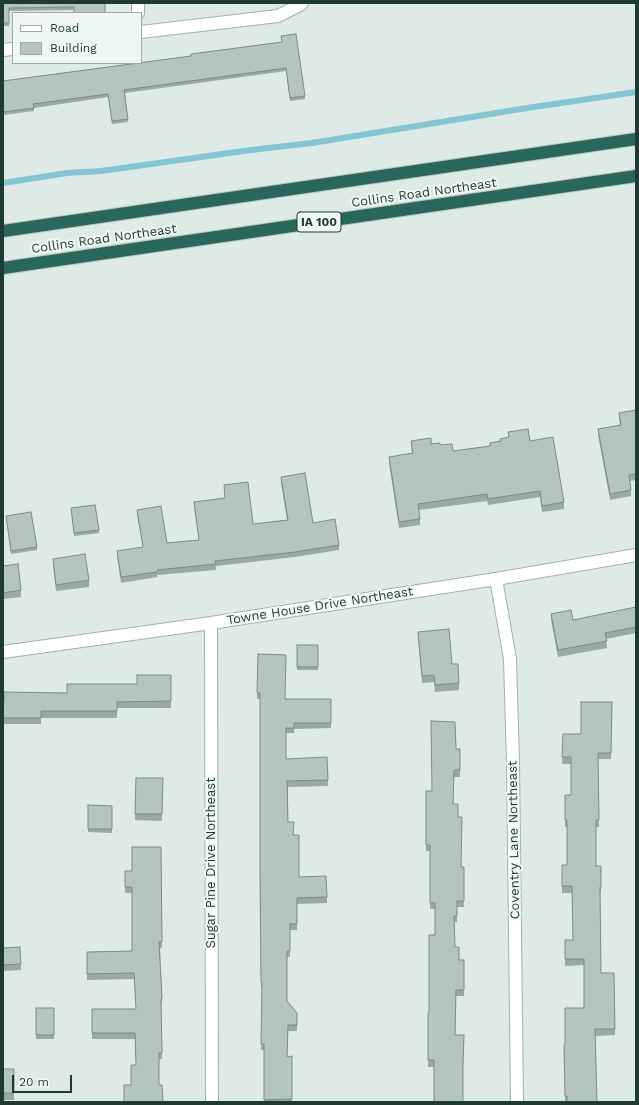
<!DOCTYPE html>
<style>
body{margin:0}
#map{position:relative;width:639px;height:1105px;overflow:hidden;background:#deeae5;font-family:"Work Sans",sans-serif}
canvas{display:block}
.frame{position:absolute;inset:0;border:4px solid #1f3a33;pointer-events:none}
.legend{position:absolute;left:12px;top:12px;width:130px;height:52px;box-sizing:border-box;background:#eef7f3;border:1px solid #9baba6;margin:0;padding:5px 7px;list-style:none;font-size:12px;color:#1f3a33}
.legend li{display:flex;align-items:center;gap:8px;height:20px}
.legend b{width:20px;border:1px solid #9baba6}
.scale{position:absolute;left:12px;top:1075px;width:60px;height:18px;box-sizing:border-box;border:2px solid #1f3a33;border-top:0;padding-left:5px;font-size:12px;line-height:14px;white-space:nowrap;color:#1f3a33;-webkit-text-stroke:3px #eef7f3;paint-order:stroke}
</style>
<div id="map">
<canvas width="639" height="1105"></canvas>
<div class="frame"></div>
<ul class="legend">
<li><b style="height:5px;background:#fff"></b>Road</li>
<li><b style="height:11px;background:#b3c5be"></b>Building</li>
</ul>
<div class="scale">20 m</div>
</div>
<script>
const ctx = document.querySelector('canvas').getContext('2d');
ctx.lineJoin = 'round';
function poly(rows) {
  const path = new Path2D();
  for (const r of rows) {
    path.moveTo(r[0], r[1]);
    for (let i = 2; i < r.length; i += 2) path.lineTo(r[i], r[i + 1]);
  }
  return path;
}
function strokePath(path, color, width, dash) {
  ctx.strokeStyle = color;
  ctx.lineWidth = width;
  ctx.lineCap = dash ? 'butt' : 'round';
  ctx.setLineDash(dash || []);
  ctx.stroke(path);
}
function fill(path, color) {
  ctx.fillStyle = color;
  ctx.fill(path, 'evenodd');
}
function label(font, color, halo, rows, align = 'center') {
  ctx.font = font + ' "Work Sans",sans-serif';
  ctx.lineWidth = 4;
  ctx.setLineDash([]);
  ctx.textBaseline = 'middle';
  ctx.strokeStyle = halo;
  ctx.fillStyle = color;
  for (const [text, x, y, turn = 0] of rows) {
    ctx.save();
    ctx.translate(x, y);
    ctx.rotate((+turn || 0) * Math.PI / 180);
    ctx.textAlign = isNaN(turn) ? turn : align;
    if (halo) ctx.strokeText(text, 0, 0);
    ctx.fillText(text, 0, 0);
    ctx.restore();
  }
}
const stream = poly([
 [3,183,67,173,101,171,251,150,312,143,527,108,636,92]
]);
const minor = poly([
 [138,3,138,13],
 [141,32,278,16,300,5,302,3],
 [3,50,13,49],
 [496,579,510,659,513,763,517,1102],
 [211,623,212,1102],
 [3,652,211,623,496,579,636,555]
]);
const highway = poly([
 [3,231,636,139],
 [3,268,636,176]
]);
const wall = poly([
 [3,3,105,3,74,10,9,11,9,26,3,26],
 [281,36,305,96,305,99,290,101,286,71,125,93,128,122,112,124,108,97,34,108,34,111,3,115,3,81,191,56,282,42],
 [636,410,636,480,630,481,631,490,631,496,610,500,598,435,598,429,620,425,619,419,619,413],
 [508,432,530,441,564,502,564,509,542,512,540,497,488,505,487,501,419,510,420,519,420,525,399,528,389,463,389,457,412,454,411,441,440,445,453,451,490,446,490,443,500,441,500,439,508,438],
 [281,477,313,523,339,545,339,550,295,557,216,566,216,570,157,575,157,577,121,583,117,556,117,551,143,547,137,515,137,510,167,543,199,540,194,507,194,502,225,498,224,485,253,524,287,520,281,483],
 [71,508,99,530,99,533,74,536],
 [6,516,37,547,37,550,11,554],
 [53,559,89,580,89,587,56,591,53,565],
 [3,566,21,590,21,597,3,599],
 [636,607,636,633,606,639,607,648,558,657,551,620,551,614,573,620],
 [418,632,452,664,459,683,459,690,435,692,434,682,422,683,418,638],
 [297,645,318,645,318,670,297,670],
 [258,654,285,699,331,699,331,728,294,729,294,733,286,733,286,759,328,780,328,786,288,787,288,822,294,835,299,877,327,897,327,903,297,904,297,930,290,930,290,957,287,957,287,1001,297,1013,297,1031,288,1031,287,1057,292,1056,292,1102,264,1102,264,1050,261,1050,262,987,261,987,260,875,260,699,257,699],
 [171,675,171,708,117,708,117,718,41,718,41,724,3,724,3,702,137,684],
 [612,702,611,759,598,759,599,827,596,827,596,866,601,866,601,893,600,893,601,973,614,973,615,1035,595,1036,597,1102,565,1102,564,1051,565,1045,584,1008,584,965,565,966,565,940,573,940,572,893,562,893,562,865,567,865,567,827,565,827,565,795,571,795,571,764,562,764,563,734,581,734],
 [456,749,460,749,460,777,454,777,453,804,458,817,464,907,457,907,457,922,454,922,455,947,459,960,464,960,464,996,456,996,455,1035,464,1041,463,1067,428,1067,428,1013,429,1013,435,935,435,909,430,909,430,851,426,851,426,845,432,791],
 [136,778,163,778,162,821,135,820],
 [88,805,112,806,112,833,88,832],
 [161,847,162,948,160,948,162,999,162,1005,161,1005,162,1059,159,1059,131,1085,136,1065,135,1039,92,1039,92,1009,136,1009,134,979,87,980,87,952,132,951,132,893,125,893,125,871,132,871],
 [20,947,21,970,3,971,3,948],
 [36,1008,54,1008,54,1039,36,1039],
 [3,1069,14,1069,14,1100,4,1100,4,1102,3,1102]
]);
const building = poly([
 [3,3,105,3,105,13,74,13,74,7,9,8,9,23,3,23,3,3],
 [296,34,305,96,290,98,286,68,124,90,128,119,112,121,108,94,33,104,34,108,3,112,3,81,191,56,191,54,282,42,281,36,296,34],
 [636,410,636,474,629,475,631,490,610,494,598,429,621,425,619,413,636,410],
 [528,429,530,441,553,437,564,502,542,506,540,491,488,499,487,494,418,504,420,519,399,522,389,457,413,453,411,441,431,438,431,444,440,443,440,445,452,444,453,451,490,446,490,443,501,441,500,439,509,437,508,432,528,429],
 [305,473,313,523,335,519,339,545,295,552,215,561,216,564,157,570,157,572,121,577,117,551,143,547,137,510,161,506,167,543,199,540,194,502,225,498,224,485,248,482,253,524,288,520,281,477,305,473],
 [95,505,99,530,74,533,71,508,95,505],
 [31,512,37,547,11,551,6,516,31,512],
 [85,554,89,580,56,585,53,559,85,554],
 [18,564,21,590,3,593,3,566,18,564],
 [636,607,636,627,605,633,607,641,558,650,551,614,571,610,573,620,636,607],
 [449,629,452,664,458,664,459,683,435,685,434,675,422,676,418,632,449,629],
 [297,645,318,645,318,667,297,667,297,645],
 [258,654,286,655,285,699,331,699,331,723,294,723,294,728,286,728,286,759,327,757,328,780,287,781,288,822,294,822,293,835,299,835,299,877,326,876,327,897,297,898,297,924,290,924,290,951,287,951,287,1001,297,1013,297,1025,288,1025,287,1057,292,1056,292,1099,264,1100,264,1044,261,1044,262,982,261,982,260,869,260,693,257,693,258,654],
 [137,675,171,675,171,701,117,702,117,711,41,711,41,718,3,718,3,702,4,702,4,692,67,693,67,684,137,684,137,675],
 [581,702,612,702,611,753,598,753,599,820,596,820,596,866,601,866,601,887,600,887,601,973,614,973,615,1029,595,1029,597,1102,567,1102,567,1096,565,1096,564,1045,565,1045,565,1008,584,1008,584,959,565,959,565,940,573,940,572,886,562,886,562,865,567,865,567,820,565,820,565,795,571,795,571,757,562,757,563,734,581,734,581,702],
 [431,721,455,722,456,749,460,749,460,770,454,770,453,804,458,804,458,817,462,817,461,867,464,867,464,901,457,901,457,916,454,916,455,947,459,947,459,960,464,960,464,990,456,990,455,1035,464,1035,463,1061,463,1102,434,1102,434,1060,428,1060,428,1013,429,1013,429,935,435,935,435,903,430,903,430,845,426,845,426,791,432,791,431,721],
 [136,778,163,778,162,814,135,814,136,778],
 [88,805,112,806,112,829,88,829,88,805],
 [132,847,161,847,162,942,159,942,162,999,161,999,162,1053,159,1053,159,1085,162,1085,163,1102,124,1102,124,1085,131,1085,131,1065,136,1065,135,1033,92,1033,92,1009,136,1009,134,973,87,974,87,952,132,951,132,887,125,887,125,871,132,871,132,847],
 [20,947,21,964,3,965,3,948,20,947],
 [36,1008,54,1008,54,1035,36,1035,36,1008],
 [3,1069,14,1069,14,1093,4,1093,4,1098,3,1098,3,1069]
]);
const shields = [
 [319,222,44]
];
const shieldNames = [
 ["IA 100",319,222]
];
const streetNames = [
 ["Collins Road Northeast",424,193,-8],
 ["Collins Road Northeast",104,239,-8],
 ["Towne House Drive Northeast",320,606,-9],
 ["Coventry Lane Northeast",514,840,-91],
 ["Sugar Pine Drive Northeast",211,863,-90]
];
strokePath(stream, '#84c5d1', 6);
strokePath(minor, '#a1b2ac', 14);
strokePath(highway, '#bcc4c2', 14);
strokePath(minor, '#fff', 12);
strokePath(highway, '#2a675b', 12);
fill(wall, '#9aa9a3');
fill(building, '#b3c5be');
strokePath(building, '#7d8a85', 1);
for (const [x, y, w] of shields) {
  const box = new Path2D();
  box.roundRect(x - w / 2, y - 10, w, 20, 3);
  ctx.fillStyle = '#eef7f3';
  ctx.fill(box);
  strokePath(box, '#1f3a33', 1);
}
label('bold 12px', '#1f3a33', null, shieldNames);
label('13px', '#1f3a33', '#eef7f3', streetNames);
</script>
